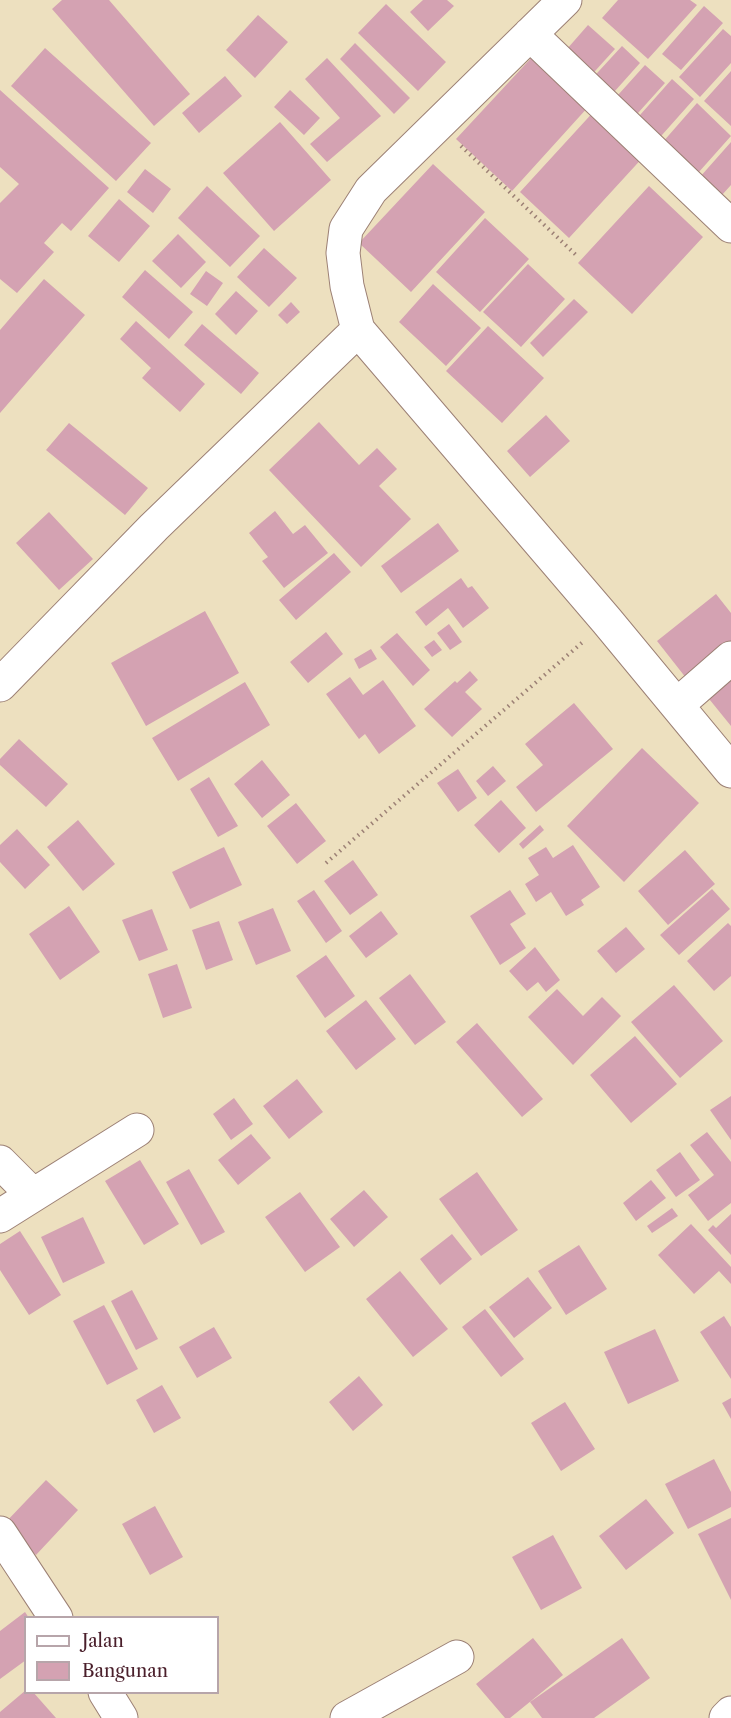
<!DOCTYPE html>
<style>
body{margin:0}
#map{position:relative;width:731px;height:1718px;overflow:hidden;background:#ede0bf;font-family:"Libre Caslon Text",serif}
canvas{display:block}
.legend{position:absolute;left:24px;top:1616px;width:195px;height:78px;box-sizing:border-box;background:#fff;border:2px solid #b7a5aa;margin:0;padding:8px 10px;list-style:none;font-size:18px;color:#4a1f2b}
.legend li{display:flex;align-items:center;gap:12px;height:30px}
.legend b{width:30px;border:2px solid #b7a5aa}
</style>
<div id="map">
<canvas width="731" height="1718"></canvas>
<ul class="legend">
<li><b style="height:8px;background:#fff"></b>Jalan</li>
<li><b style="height:16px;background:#d4a2b2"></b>Bangunan</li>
</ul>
</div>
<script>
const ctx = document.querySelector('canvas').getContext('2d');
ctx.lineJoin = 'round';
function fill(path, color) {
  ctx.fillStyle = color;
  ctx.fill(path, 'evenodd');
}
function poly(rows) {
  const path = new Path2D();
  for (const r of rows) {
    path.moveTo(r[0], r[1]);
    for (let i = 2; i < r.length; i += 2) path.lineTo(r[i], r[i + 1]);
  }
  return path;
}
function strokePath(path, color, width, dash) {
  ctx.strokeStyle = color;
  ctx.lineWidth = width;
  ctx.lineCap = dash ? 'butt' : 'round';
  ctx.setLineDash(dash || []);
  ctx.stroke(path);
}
const building = poly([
 [62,0,109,0,190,94,154,126,52,9],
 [423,0,447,0,454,6,428,31,410,12],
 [618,0,690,0,697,5,648,59,602,18],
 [386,4,446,62,418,91,358,33],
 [704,6,723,23,681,70,662,54],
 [258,15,288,42,255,78,226,50],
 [588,25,615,49,586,81,560,57],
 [723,29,731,36,731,63,700,97,679,77],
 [355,43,410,98,394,114,340,59],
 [622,46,640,63,606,101,587,84],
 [45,48,151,143,116,181,11,86],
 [534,55,589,106,512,191,456,139],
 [327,58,381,116,327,162,310,144,340,118,305,79],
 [645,65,665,83,629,123,609,105],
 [731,71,731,126,704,101],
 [225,76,242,96,199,133,182,113],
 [672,79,694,99,654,144,632,124],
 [0,90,109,188,71,231,62,223,44,243,54,252,17,293,0,279,0,203,19,184,0,167],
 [290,90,320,118,304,135,274,107],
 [697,103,731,136,690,182,655,151],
 [597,108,646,154,569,238,520,192],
 [280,122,331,180,274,231,223,173],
 [731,142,731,185,713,205,692,186],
 [433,164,485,212,411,292,359,243],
 [145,169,171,189,153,213,127,192],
 [207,186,260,236,230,267,178,218],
 [649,186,703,237,632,314,578,263],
 [119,199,150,226,119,262,88,236],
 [485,218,529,259,480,312,436,272],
 [178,234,206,262,181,288,152,261],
 [264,248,297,278,269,307,237,277],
 [528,264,565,299,521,347,483,312],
 [145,270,193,312,169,339,122,297],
 [206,271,223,283,207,306,190,294],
 [44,279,85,315,0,413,0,330],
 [433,284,481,328,446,366,399,322],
 [236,291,258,311,236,335,215,314],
 [574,299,588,312,543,357,530,343],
 [291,302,300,312,287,324,278,315],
 [136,321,205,384,180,412,142,378,151,368,120,339],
 [202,324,259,373,241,394,184,345],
 [488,326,544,378,502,423,446,371],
 [546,415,570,441,530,477,507,451],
 [319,422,359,465,377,448,397,469,379,486,411,519,361,567,269,470],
 [69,423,148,488,125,515,46,450],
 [275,511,293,534,305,525,328,553,284,588,262,561,268,557,249,533],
 [49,512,93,559,59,590,16,543],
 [438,523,459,551,401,593,381,566],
 [334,553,351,572,296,620,279,600],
 [461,578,468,588,472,586,489,608,463,628,448,608,426,626,415,612],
 [716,594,731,613,731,650,690,683,657,641],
 [205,611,239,673,146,726,111,663],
 [449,624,462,642,450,650,437,633],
 [326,632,343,654,308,683,290,662],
 [397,633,430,670,413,686,380,647],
 [434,640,442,650,432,657,424,647],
 [371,649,377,659,359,669,354,659],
 [731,665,731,726,701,689],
 [470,671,478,680,465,692,482,709,452,737,424,709,455,681,457,683],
 [350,677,363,695,383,680,416,726,379,754,365,734,359,739,326,694],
 [245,682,270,725,178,781,152,738],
 [574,703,613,749,536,812,516,787,543,765,525,744],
 [19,739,68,784,46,807,0,765,0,759],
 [642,748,699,803,624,882,567,826],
 [262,760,290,795,262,818,234,784],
 [493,766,506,781,488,796,476,781],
 [458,769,477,798,458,812,437,783],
 [209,777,238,826,218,837,190,789],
 [501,800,526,828,499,853,474,825],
 [296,803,326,841,297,864,267,826],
 [78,820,115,864,83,891,47,847],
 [540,825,544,830,523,849,519,844],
 [17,829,50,865,25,889,0,862,0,845],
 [573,845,600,887,581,900,584,905,566,916,551,892,536,902,525,884,539,875,528,858,546,847,553,858],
 [224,847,242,885,190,909,172,872],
 [685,850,715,884,668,925,638,891],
 [353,860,378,895,350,915,324,881],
 [712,889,730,909,679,955,660,935],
 [314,890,342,931,326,943,297,901],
 [510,890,526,914,510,924,526,948,500,965,470,916],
 [69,906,100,952,60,980,29,934],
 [273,908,291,951,256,965,238,922],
 [152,909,168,950,139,961,122,920],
 [381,911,398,934,366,958,349,936],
 [219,921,233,960,206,970,192,930],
 [728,923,731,926,731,976,714,991,687,961],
 [626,927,645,949,616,973,597,951],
 [535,947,560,980,546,992,538,982,527,991,509,971],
 [326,955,355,996,325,1018,296,976],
 [177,964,192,1008,163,1018,148,974],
 [410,974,446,1022,415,1045,379,998],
 [674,985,723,1041,680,1078,631,1022],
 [557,989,583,1016,602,997,621,1016,573,1065,528,1017],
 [366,1000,396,1039,356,1070,326,1031],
 [477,1023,543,1099,522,1117,456,1042],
 [635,1036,677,1084,631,1123,590,1075],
 [297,1079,323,1112,289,1139,263,1106],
 [731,1096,731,1140,710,1110],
 [234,1098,253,1124,231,1140,213,1114],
 [707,1132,731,1162,731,1203,708,1221,688,1195,714,1175,690,1145],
 [251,1134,271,1158,238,1185,218,1160],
 [680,1152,700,1180,676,1197,656,1170],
 [140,1160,179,1224,144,1245,105,1181],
 [189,1169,225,1232,201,1245,166,1182],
 [477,1172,518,1230,481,1256,439,1199],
 [651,1180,666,1198,636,1221,623,1203],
 [364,1190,388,1217,354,1247,330,1219],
 [300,1192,340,1247,305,1272,265,1217],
 [672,1208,678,1216,652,1233,647,1226],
 [731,1214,731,1255,708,1230,713,1225,716,1228],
 [83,1217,105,1263,63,1283,41,1237],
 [691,1224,731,1267,731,1284,719,1271,694,1294,658,1255],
 [20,1231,61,1295,29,1315,0,1270,0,1244],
 [452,1234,472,1259,440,1285,420,1259],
 [579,1245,607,1289,566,1315,538,1271],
 [400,1271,448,1329,413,1357,366,1299],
 [528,1277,552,1308,514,1338,489,1307],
 [132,1290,158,1339,136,1350,111,1301],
 [104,1305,138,1369,107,1385,73,1321],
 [485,1309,524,1359,501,1377,462,1327],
 [724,1316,731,1327,731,1379,700,1332],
 [214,1327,232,1358,197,1378,179,1347],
 [655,1329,679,1381,628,1404,604,1352],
 [359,1376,383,1405,353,1431,329,1402],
 [162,1385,181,1418,154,1433,136,1400],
 [731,1398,731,1419,722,1403],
 [565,1402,595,1449,561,1471,531,1423],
 [714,1459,731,1492,731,1507,688,1529,665,1484],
 [46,1480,78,1510,36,1555,4,1524],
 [646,1499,674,1533,626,1570,599,1536],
 [155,1506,183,1557,150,1575,122,1524],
 [731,1518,731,1600,698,1534],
 [553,1535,582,1588,541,1610,512,1557],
 [25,1612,29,1618,26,1618,26,1660,0,1679,0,1631],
 [533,1638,563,1675,510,1718,505,1718,476,1684],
 [622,1638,650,1678,594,1718,542,1718,530,1702],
 [26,1690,26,1692,33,1692,56,1718,0,1718,0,1712]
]);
const path = poly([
 [461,146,576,255],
 [326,863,584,641]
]);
const street = poly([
 [530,34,731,226],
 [358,330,347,286,343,253,346,229,371,190,565,0],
 [0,685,154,527,358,330,607,621,731,771],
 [677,705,731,658],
 [0,1162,33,1195],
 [0,1216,137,1130],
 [0,1533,56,1618],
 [105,1692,121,1718],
 [347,1718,457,1657],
 [726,1718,731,1713]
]);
fill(building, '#d4a2b2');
strokePath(street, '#9c8075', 35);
strokePath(path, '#9c8075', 4, [1.5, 4.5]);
strokePath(street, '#fff', 33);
</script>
